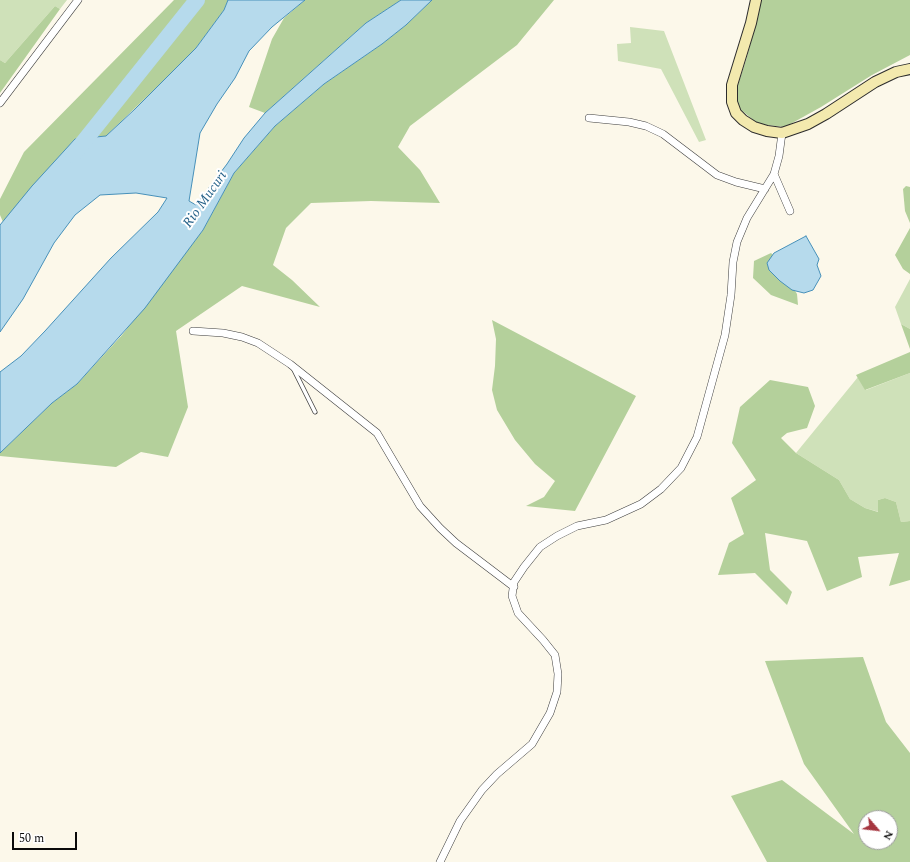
<!DOCTYPE html>
<html>
<head>
<meta charset="utf-8">
<style>
	body { margin:0 }
	#map { position:relative; width:910px; height:862px; overflow:hidden; background:#fcf8ea; font-family:Spectral,serif }
	canvas { display:block }
	.north { position:absolute; left:858px; top:810px; width:40px; height:40px; box-sizing:border-box; background:#fff; border:1px solid #9d9d9d; border-radius:50%; rotate:118deg; font-size:11px; font-weight:700; line-height:16px; text-align:center; color:#0a0a0a }
	.north::after { content:''; display:block; margin:auto; width:14px; height:18px; background:#a63640; clip-path:polygon(50% 0,100% 100%,50% 72%,0 100%) }
	.scale { position:absolute; left:12px; top:832px; width:65px; height:18px; box-sizing:border-box; border:2px solid #0a0a0a; border-top:0; padding-left:5px; font-size:12px; line-height:14px; white-space:nowrap; color:#0a0a0a; -webkit-text-stroke:3px #fff; paint-order:stroke }
</style>
</head>
<body>
<div id="map">
<canvas width="910" height="862"></canvas>
<div class="north">N</div>
<div class="scale">50 m</div>
</div>
<script>
const g = document.querySelector('canvas').getContext('2d');
g.lineJoin = 'round';
function paint(path, color) {
  g.fillStyle = color;
  g.fill(path, 'evenodd');
}
function poly(rows) {
  const path = new Path2D();
  for (const r of rows) {
    path.moveTo(r[0], r[1]);
    for (let i = 2; i < r.length; i += 2) path.lineTo(r[i], r[i + 1]);
  }
  return path;
}
function trace(path, color, width, dash) {
  g.strokeStyle = color;
  g.lineWidth = width;
  g.lineCap = dash ? 'butt' : 'round';
  g.setLineDash(dash || []);
  g.stroke(path);
}
function write(font, color, halo, rows, align = 'center') {
  g.font = font + ' Spectral,serif';
  g.lineWidth = 4;
  g.setLineDash([]);
  g.textBaseline = 'middle';
  g.strokeStyle = halo;
  g.fillStyle = color;
  for (const [text, x, y, turn = 0] of rows) {
    g.save();
    g.translate(x, y);
    g.rotate((+turn || 0) * Math.PI / 180);
    g.textAlign = isNaN(turn) ? turn : align;
    if (halo) g.strokeText(text, 0, 0);
    g.fillText(text, 0, 0);
    g.restore();
  }
}
paint(poly([
	[0,0,67,0,60,9,55,6,5,63,0,60],
	[630,27,664,31,706,140,699,142,661,69,618,61,617,44,631,43],
	[910,279,910,329,901,324,895,307],
	[910,373,910,521,901,522,896,502,885,498,878,500,879,512,865,508,850,499,839,480,796,453,858,377,866,390]
]), '#cfe1b9');
paint(poly([
	[174,0,228,0,224,10,196,48,190,55,106,136,75,139,3,222,0,215,0,199,24,152],
	[305,0,401,0,366,23,265,113,249,107,272,39,284,18],
	[432,0,554,0,517,45,410,126,398,147,420,170,440,203,371,201,311,203,286,228,273,265,292,280,320,307,242,286,176,331,188,407,168,457,141,452,116,467,0,456,0,453,52,403,77,384,122,335,203,230,234,173,275,126,324,84,382,44,406,25],
	[760,0,910,0,910,55,872,75,821,107,785,127,758,124,739,108,736,91,746,60,758,17],
	[55,6,60,9,0,93,0,60,5,63],
	[906,186,910,187,910,223,905,211,903,189],
	[910,228,910,274,903,269,895,255],
	[771,253,788,269,791,284,797,294,798,305,771,295,753,278,754,261],
	[492,320,636,396,575,511,526,506,544,497,555,481,535,464,515,440,497,410,492,390,495,366,496,339],
	[901,324,910,329,910,349],
	[910,352,910,373,865,390,856,375],
	[770,380,808,387,815,406,807,428,787,433,781,438,796,453,839,480,850,499,865,508,878,512,878,500,885,498,896,502,901,522,910,521,910,580,889,586,899,553,858,557,862,577,827,591,807,541,765,533,770,570,792,592,787,605,755,573,718,575,729,543,744,534,731,498,756,480,732,443,740,407],
	[863,657,886,722,910,753,910,862,767,862,731,796,782,780,854,834,804,764,765,661],
	[866,818,890,818,890,842,866,842]
]), '#b4d09b');
const water = poly([
	[228,0,305,0,272,27,249,51,235,78,217,104,200,133,189,201,196,205,227,164,244,138,265,113,366,23,401,0,432,0,406,25,382,44,324,84,275,126,234,173,203,230,145,308,77,384,52,403,0,453,0,372,21,356,45,331,111,258,158,212,167,198,136,193,100,195,75,215,54,243,23,299,0,332,0,225,32,186,75,139,106,136,135,109,196,48,224,10,228,0],
	[806,236,819,259,817,265,821,276,813,290,804,293,792,290,780,281,769,270,767,263,774,253,806,236]
]);
paint(water, '#b6daec');
trace(water, '#4790b9', 1);
trace(poly([
	[73,155,197,0]
]), '#b6daec', 16);
const lane = poly([
	[293,368,315,412]
]);
const street = poly([
	[0,103,78,0],
	[589,118,629,122,646,126,663,134,717,175,736,182,765,189],
	[774,174,790,211],
	[193,331,223,333,242,337,258,343,290,364,377,433,420,506,440,528,456,543,514,587],
	[440,862,460,821,482,790,497,774,532,744,550,713,557,692,558,674,555,655,543,640,518,613,512,596,514,582,524,567,540,547,557,536,577,526,606,520,641,504,661,489,681,468,697,437,725,335,731,295,733,262,737,242,747,218,774,174,779,156,782,133]
]);
const secondary = poly([
	[756,0,751,23,732,85,732,102,736,113,743,120,754,127,767,131,782,133,808,124,826,114,875,82,896,72,910,69]
]);
trace(lane, '#3d3d3d', 5);
trace(street, '#3d3d3d', 8);
trace(secondary, '#2c2c2c', 12);
trace(lane, '#fff', 3.5);
trace(street, '#fff', 7);
trace(secondary, '#f3e9ae', 10);
write('italic 14px', '#266289', '#fff', [
	["Rio Mucuri",206,200,-55]
]);
</script>
</body>
</html>
